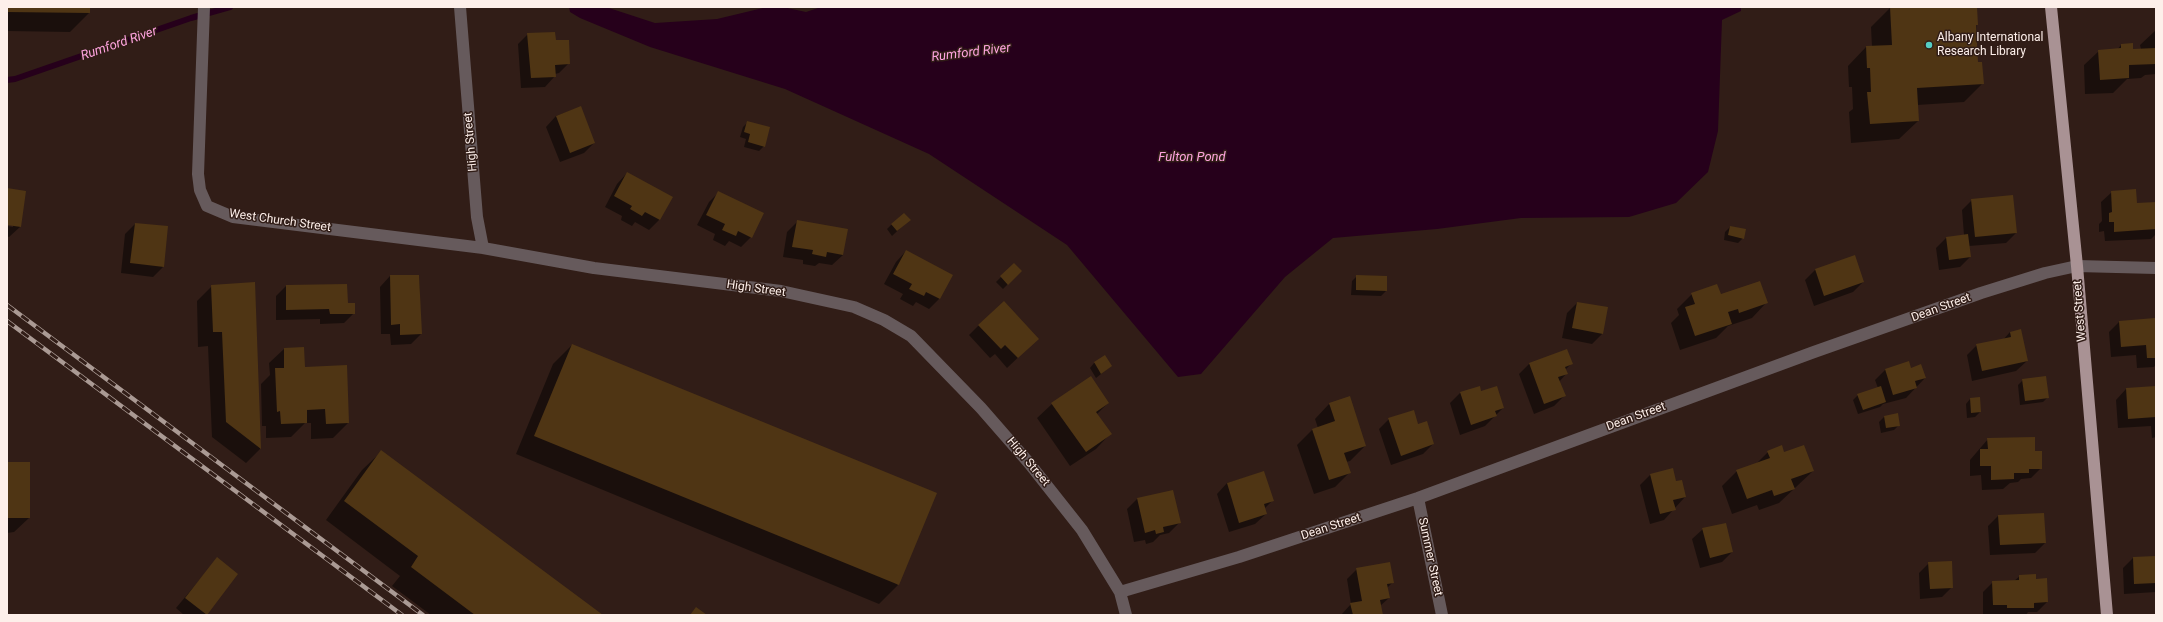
<!DOCTYPE html>
<html>
<head>
<meta charset="utf-8">
<style>
	body { margin:0 }
	#map { position:relative; width:2163px; height:622px; overflow:hidden; background:#311d17; font-family:Roboto,sans-serif }
	canvas { display:block }
	.frame { position:absolute; inset:0; border:8px solid #fdefea; pointer-events:none }
</style>
</head>
<body>
<div id="map">
<canvas width="2163" height="622"></canvas>
<div class="frame"></div>
</div>
<script>
const g = document.querySelector('canvas').getContext('2d');
g.lineJoin = 'round';
function paint(path, color) {
  g.fillStyle = color;
  g.fill(path, 'evenodd');
}
function poly(rows) {
  const path = new Path2D();
  for (const r of rows) {
    path.moveTo(r[0], r[1]);
    for (let i = 2; i < r.length; i += 2) path.lineTo(r[i], r[i + 1]);
  }
  return path;
}
function trace(path, color, width, dash) {
  g.strokeStyle = color;
  g.lineWidth = width;
  g.lineCap = dash ? 'butt' : 'round';
  g.setLineDash(dash || []);
  g.stroke(path);
}
function write(font, color, halo, rows, align = 'center') {
  g.font = font + ' Roboto,sans-serif';
  g.lineWidth = 3;
  g.setLineDash([]);
  g.textBaseline = 'middle';
  g.strokeStyle = halo;
  g.fillStyle = color;
  for (const [text, x, y, turn = 0] of rows) {
    g.save();
    g.translate(x, y);
    g.rotate((+turn || 0) * Math.PI / 180);
    g.textAlign = isNaN(turn) ? turn : align;
    if (halo) g.strokeText(text, 0, 0);
    g.fillText(text, 0, 0);
    g.restore();
  }
}
paint(poly([
	[569,7,606,7,655,23,717,19,767,7,783,7,806,12,821,7,1741,7,1741,11,1722,20,1718,131,1708,172,1676,203,1629,217,1521,218,1437,229,1333,238,1285,277,1201,374,1178,377,1067,245,929,154,785,89,650,47,580,18,570,12]
]), '#26001b');
paint(poly([
	[7,7,89,7,89,13,70,32,7,31],
	[1906,7,1976,7,1977,63,1983,83,1964,102,1917,105,1918,121,1899,139,1851,143,1849,112,1853,109,1852,87,1849,87,1848,66,1866,47,1872,47,1871,27,1890,8],
	[2156,30,2156,74,2145,75,2141,78,2127,79,2113,93,2085,94,2084,65,2099,51,2117,50,2121,45,2132,50,2141,49,2140,45],
	[528,34,555,41,569,63,559,73,555,74,555,76,545,87,521,88,518,44],
	[580,107,594,143,584,153,560,162,546,127,556,116],
	[748,122,764,146,759,151,744,147,746,139,740,137,743,127],
	[627,173,671,197,659,220,649,230,635,222,632,226,621,220,622,216,605,207,617,184],
	[7,189,20,227,9,237,7,236,7,226,13,227,13,225,7,224],
	[719,192,751,237,741,247,729,241,725,246,713,240,715,234,697,225,709,202],
	[2112,192,2136,204,2156,203,2156,234,2151,239,2105,241,2104,231,2099,232,2099,224,2102,221,2101,202],
	[1972,200,2016,233,2006,243,1969,246,1970,257,1960,267,1939,270,1936,248,1946,238,1964,235,1962,210],
	[909,220,892,236,887,229,892,224],
	[797,222,843,255,832,265,819,263,815,266,803,264,803,260,783,257,787,232],
	[135,224,163,267,153,277,121,273,125,234],
	[1730,227,1743,238,1738,243,1724,240,1725,232],
	[906,251,951,275,939,299,929,309,916,302,913,306,900,299,903,294,884,284,896,262],
	[1014,264,1021,271,1003,289,996,282],
	[1815,270,1863,282,1853,292,1814,306,1805,280],
	[390,276,419,276,421,334,411,344,391,345,390,334,381,334,380,287],
	[1357,276,1386,291,1381,296,1351,295,1352,281],
	[254,283,260,449,246,463,212,437,208,346,198,347,197,301,212,286],
	[346,285,347,304,354,313,344,323,320,324,320,319,276,320,276,296,286,286],
	[1692,294,1720,296,1766,303,1752,318,1728,326,1716,338,1680,350,1671,323,1679,315,1677,309],
	[1577,303,1603,333,1592,344,1562,338,1567,313],
	[2119,322,2156,343,2156,364,2154,367,2137,368,2136,355,2111,357,2109,332],
	[979,325,1027,349,1007,368,995,354,990,358,969,335],
	[2010,332,2027,361,2016,371,1972,381,1967,355,1977,345,2003,340],
	[572,345,898,585,879,604,516,454,553,364],
	[284,349,304,368,348,423,333,438,311,439,311,423,305,423,291,437,266,438,266,426,262,426,261,384,270,375,269,363],
	[1566,350,1571,364,1565,370,1566,374,1559,382,1564,396,1554,406,1534,414,1519,374,1529,364],
	[1094,363,1111,366,1096,378,1090,368],
	[1910,369,1925,378,1906,398,1883,404,1880,407,1858,414,1853,400,1858,395,1878,388,1875,380,1885,370],
	[2023,380,2048,397,2043,402,2020,405,2018,385],
	[2156,387,2156,437,2152,438,2151,426,2118,428,2116,400,2126,389],
	[1481,392,1503,408,1485,426,1460,435,1450,403,1460,393],
	[1979,398,1980,412,1975,417,1967,418,1966,404,1970,399],
	[1108,403,1097,414,1110,434,1096,449,1070,466,1037,418,1052,404],
	[1329,404,1365,446,1350,461,1346,462,1350,472,1335,487,1314,494,1297,445,1312,430,1318,428,1315,419],
	[1884,417,1899,425,1894,430,1881,433,1879,422],
	[1389,419,1417,425,1433,444,1423,454,1391,465,1379,429],
	[1988,439,2034,452,2041,468,2031,478,2021,479,2018,482,2010,483,2003,489,1982,490,1981,475,1970,476,1970,460],
	[381,452,601,615,431,615,392,586,400,576,326,520,362,470],
	[1768,452,1784,453,1813,471,1779,503,1759,510,1757,505,1732,514,1722,486,1737,471,1755,465],
	[7,463,29,518,14,532,7,533],
	[1264,472,1273,500,1264,509,1266,514,1255,524,1229,532,1217,494,1227,483],
	[1650,475,1675,482,1685,497,1664,520,1650,524,1640,485],
	[1172,491,1179,523,1169,533,1160,535,1153,542,1146,544,1145,540,1134,542,1127,509,1137,499],
	[1998,516,2045,543,2035,553,1990,555,1988,526],
	[1703,529,1732,552,1722,562,1700,568,1692,539],
	[2156,557,2156,592,2124,594,2123,568,2133,558],
	[217,559,237,574,205,615,184,615,176,608],
	[1929,563,1952,587,1942,597,1920,599,1919,573],
	[1357,569,1393,582,1387,588,1389,598,1380,606,1382,615,1341,615,1351,604,1347,579],
	[2020,576,2035,580,2047,602,2037,612,2028,612,2026,615,1983,615,1983,592,1993,582,2014,581]
]), '#0007');
trace(poly([
	[7,80,15,79,191,18,230,7]
]), '#26001b', 6);
paint(poly([
	[7,7,90,7,90,13,7,12],
	[1890,7,1977,7,1978,25,1976,25,1978,62,1982,62,1984,84,1917,88,1919,121,1870,124,1867,92,1871,92,1870,68,1867,68,1866,46,1892,45],
	[555,32,556,40,569,40,570,64,555,65,556,77,531,78,527,33],
	[2133,43,2133,49,2156,48,2156,64,2129,65,2129,78,2100,80,2098,50,2121,48,2121,44],
	[581,106,595,143,570,153,556,116],
	[747,121,770,127,765,147,748,142,750,134,744,132],
	[627,172,673,197,660,220,645,212,642,216,630,209,632,206,614,196],
	[7,188,26,191,21,227,7,225],
	[2136,189,2137,203,2156,202,2156,229,2114,232,2114,222,2109,222,2109,213,2112,212,2111,191],
	[718,191,764,213,752,238,738,231,736,236,722,230,725,224,706,215],
	[2013,195,2017,233,1975,237,1971,199],
	[904,213,911,220,897,231,891,224],
	[797,220,848,229,843,255,827,252,826,257,812,254,813,250,792,247],
	[135,223,168,226,164,267,130,263],
	[1730,226,1746,229,1744,239,1728,235],
	[1968,234,1971,257,1949,260,1946,237],
	[906,250,953,275,940,299,926,292,924,296,909,289,912,284,893,274],
	[1855,255,1864,282,1824,296,1815,269],
	[1014,263,1022,271,1008,285,1000,276],
	[390,275,419,275,422,334,400,335,400,324,391,325],
	[1356,275,1387,276,1387,291,1356,290],
	[1760,281,1768,303,1739,313,1738,309,1728,312,1732,324,1695,336,1685,307,1695,304,1691,293,1717,284,1721,294],
	[255,282,261,449,226,422,222,332,213,332,211,285],
	[347,284,348,303,355,303,355,314,330,314,329,309,286,310,286,285],
	[1004,301,1039,339,1018,358,1005,345,1001,349,978,325],
	[1577,302,1608,307,1603,334,1572,328],
	[2155,318,2156,358,2147,358,2146,345,2121,347,2119,321],
	[2021,329,2028,361,1982,371,1976,344,2011,337,2010,332],
	[572,344,937,493,899,585,534,436],
	[304,347,305,367,347,365,349,423,326,424,325,409,307,410,307,423,281,424,280,411,277,412,275,368,284,368,284,348],
	[1567,349,1573,364,1565,367,1568,374,1558,377,1566,396,1544,404,1529,363],
	[1105,355,1112,366,1101,374,1094,362],
	[1909,361,1911,368,1921,364,1926,378,1915,381,1917,388,1893,395,1885,369],
	[1091,376,1109,403,1096,412,1112,434,1086,452,1051,403],
	[2046,376,2049,398,2025,401,2022,379],
	[1480,386,1481,391,1497,386,1504,408,1495,411,1497,416,1471,425,1460,392],
	[1881,386,1886,402,1863,410,1857,394],
	[2156,386,2156,417,2128,419,2126,388],
	[1350,396,1366,446,1344,453,1351,473,1329,480,1312,429,1335,421,1329,403],
	[1980,397,1981,412,1971,413,1970,398],
	[1414,410,1418,424,1427,421,1434,444,1401,456,1388,418],
	[1898,413,1900,426,1886,428,1884,416],
	[2035,437,2035,451,2042,451,2042,469,2029,469,2029,473,2014,473,2014,479,1991,480,1991,466,1980,466,1980,449,1988,449,1987,438],
	[1782,445,1784,452,1804,445,1814,471,1791,479,1795,489,1774,496,1772,490,1747,499,1736,470,1770,458,1767,451],
	[381,450,603,615,475,615,411,567,418,556,344,501],
	[7,462,30,462,30,518,7,518],
	[1673,468,1676,481,1682,480,1686,497,1673,500,1676,510,1660,514,1650,474],
	[1264,471,1274,501,1264,504,1267,514,1239,523,1227,483],
	[1173,490,1181,523,1163,527,1164,532,1156,534,1155,530,1145,533,1137,498],
	[2044,513,2046,543,2000,545,1998,515],
	[1726,523,1733,552,1710,558,1702,528],
	[2156,556,2156,583,2134,584,2133,557],
	[217,557,238,574,207,615,185,598],
	[1952,561,1953,588,1930,589,1928,562],
	[1390,562,1394,583,1387,584,1390,598,1380,600,1383,615,1353,615,1350,603,1362,601,1356,568],
	[2036,574,2036,579,2047,578,2048,602,2034,603,2034,608,2007,608,2007,605,1993,605,1992,581,2019,580,2019,575],
	[696,607,707,615,690,615]
]), '#4f3514');
trace(poly([
	[204,7,198,174,200,190,207,206,233,217,483,248],
	[460,7,477,217,483,248,594,268,781,291,854,307,884,320,911,336,981,408,1029,463,1082,530,1120,592,1126,615],
	[1418,498,1442,615],
	[1120,592,1239,557,1418,498,1814,352,1981,293,2045,273,2077,266,2156,268]
]), '#665a5c', 12);
trace(poly([
	[2051,7,2077,266,2107,615]
]), '#a99294', 12);
const rail = poly([
	[7,305,423,615],
	[7,321,402,615]
]);
trace(rail, '#aa9a94', 4.5);
trace(rail, '#311d17', 3, [9]);
for (const [x, y, r, color] of [
	[1929,45,4,"#56cec3"]
]) {
  const dot = new Path2D();
  dot.arc(x, y, r, 0, 2 * Math.PI);
  g.fillStyle = color;
  g.fill(dot);
  trace(dot, '#311d17', 1.5);
}
write('12px', '#fdefea', '#311d17', [
	["Albany International",1937,38],
	["Research Library",1937,52]
], 'left');
write('12px', '#fdefea', '#311d17', [
	["High Street",471,142,-95],
	["West Church Street",280,221,8],
	["High Street",756,289,8],
	["Dean Street",1941,308,-20],
	["West Street",2080,311,-94],
	["Dean Street",1636,417,-20],
	["High Street",1028,462,50],
	["Dean Street",1331,527,-18],
	["Summer Street",1430,557,78]
]);
write('italic 13px', '#ffa4df', '#311d17', [
	["Rumford River",119,44,-19],
	["Rumford River",971,53,-7],
	["Fulton Pond",1192,158]
]);
</script>
</body>
</html>
